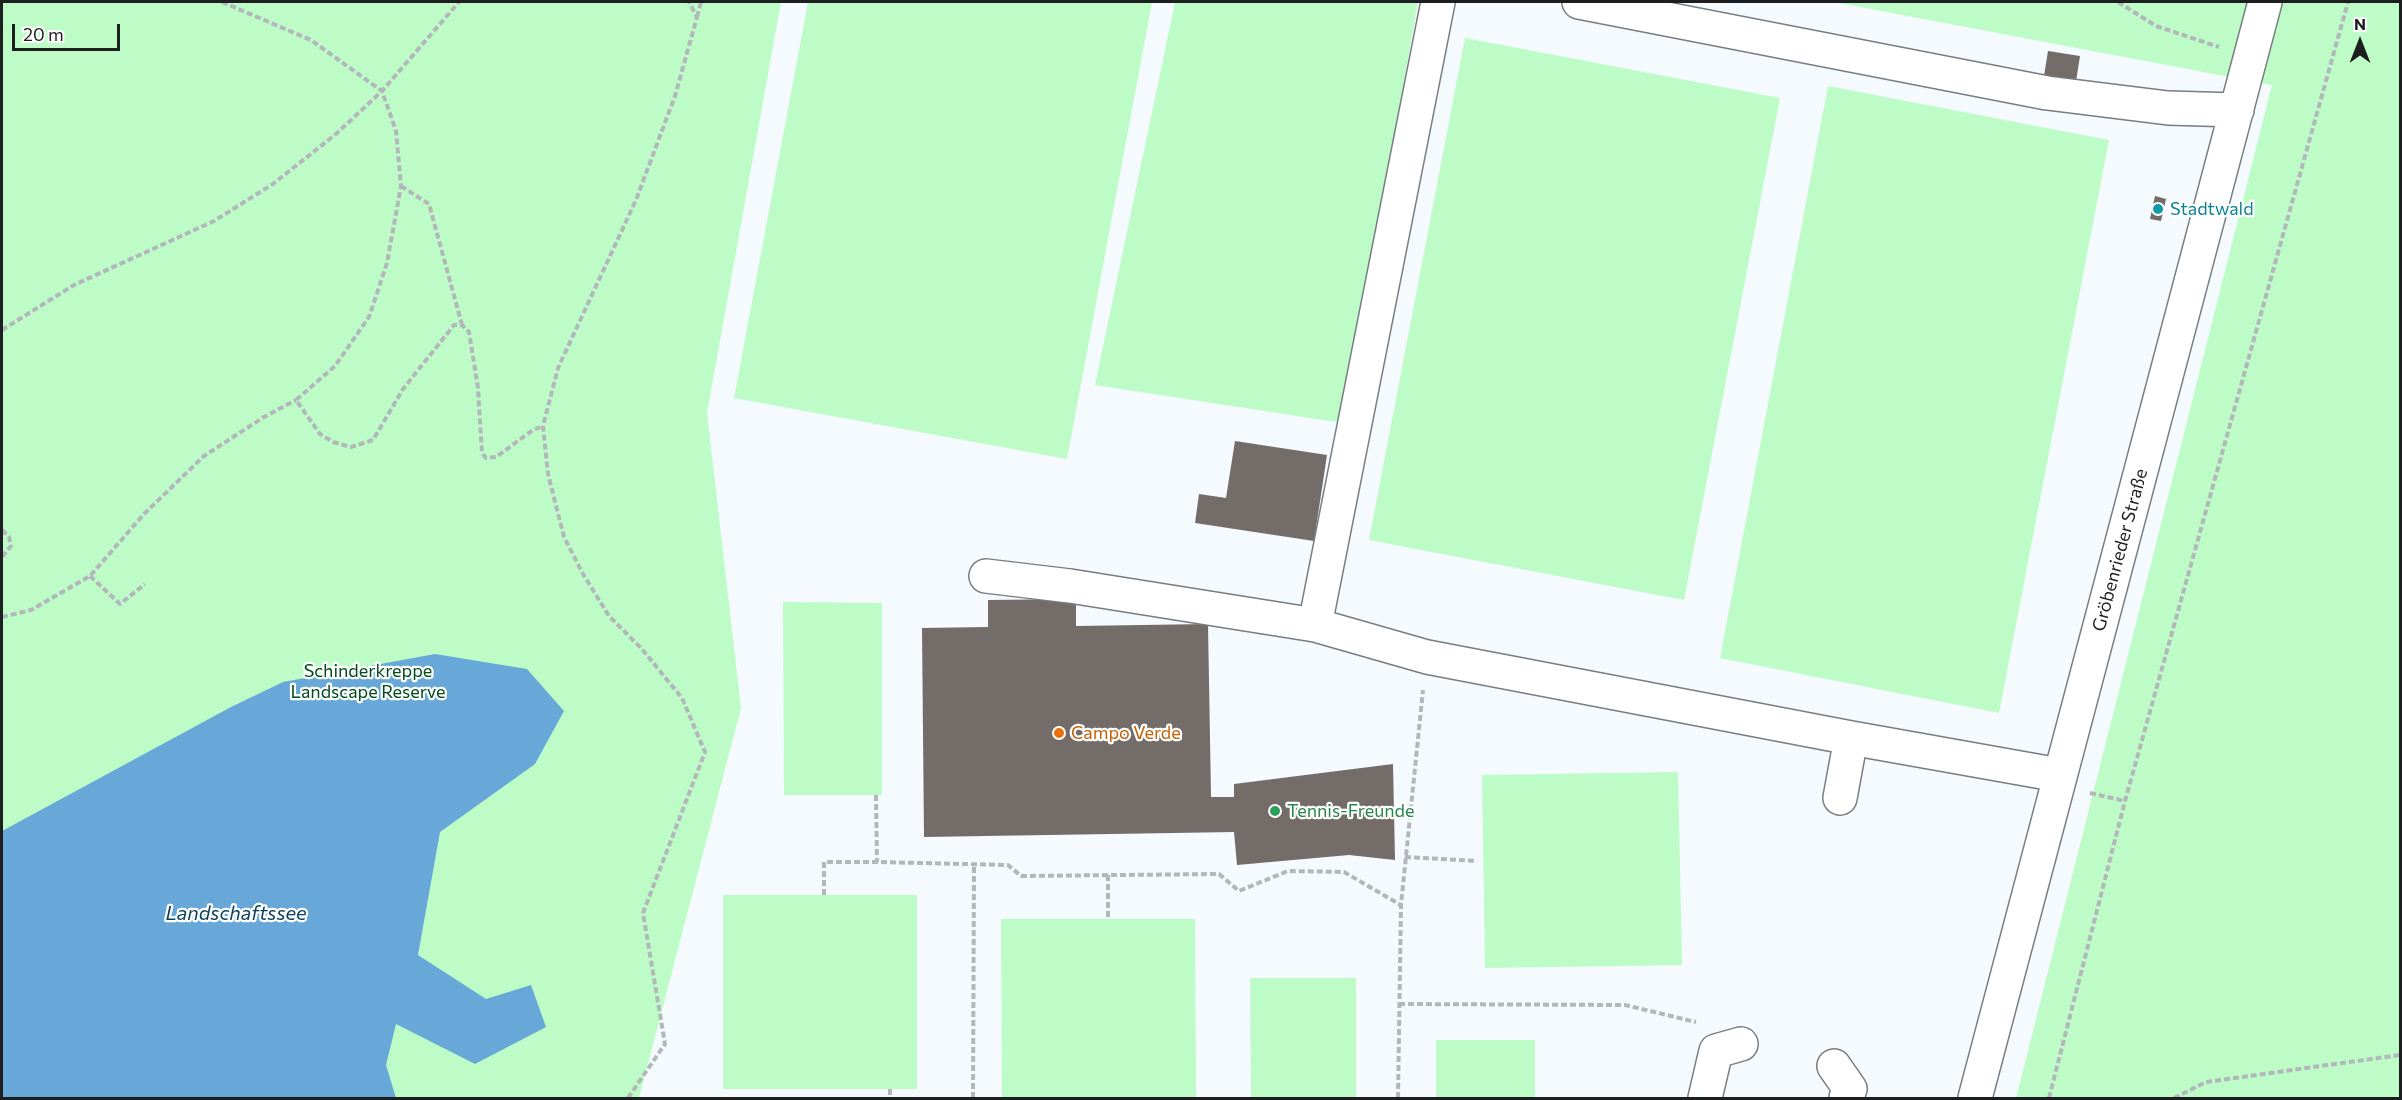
<!DOCTYPE html>
<html>
<head>
<meta charset="utf-8">
<style>
	body { margin:0 }
	#map { position:relative; width:2402px; height:1100px; overflow:hidden; background:#f4fafe; font-family:Commissioner,sans-serif }
	canvas { display:block }
	.frame { position:absolute; inset:0; border:3px solid #1c1e20; pointer-events:none }
	.north { position:absolute; left:2330px; top:12px; width:60px; height:60px; -webkit-text-stroke:4px #fff; paint-order:stroke; rotate:0deg; font-size:16px; font-weight:700; line-height:24px; text-align:center; color:#1c1e20 }
	.north::after { content:''; display:block; margin:auto; width:21px; height:27px; background:#1c1e20; clip-path:polygon(50% 0,100% 100%,50% 72%,0 100%) }
	.scale { position:absolute; left:12px; top:24px; width:108px; height:27px; box-sizing:border-box; border:3px solid #1c1e20; border-top:0; padding-left:8px; font-size:18px; line-height:21px; white-space:nowrap; color:#1c1e20; -webkit-text-stroke:4px #fff; paint-order:stroke }
</style>
</head>
<body>
<div id="map">
<canvas width="2402" height="1100"></canvas>
<div class="frame"></div>
<div class="north">N</div>
<div class="scale">20 m</div>
</div>
<script>
const g = document.querySelector('canvas').getContext('2d');
g.lineJoin = 'round';
function paint(path, color) {
  g.fillStyle = color;
  g.fill(path, 'evenodd');
}
function poly(rows) {
  const path = new Path2D();
  for (const r of rows) {
    path.moveTo(r[0], r[1]);
    for (let i = 2; i < r.length; i += 2) path.lineTo(r[i], r[i + 1]);
  }
  return path;
}
function trace(path, color, width, dash) {
  g.strokeStyle = color;
  g.lineWidth = width;
  g.lineCap = dash ? 'butt' : 'round';
  g.setLineDash(dash || []);
  g.stroke(path);
}
function write(font, color, halo, rows, align = 'center') {
  g.font = font + ' Commissioner,sans-serif';
  g.lineWidth = 4.5;
  g.setLineDash([]);
  g.textBaseline = 'middle';
  g.strokeStyle = halo;
  g.fillStyle = color;
  for (const [text, x, y, turn = 0] of rows) {
    g.save();
    g.translate(x, y);
    g.rotate((+turn || 0) * Math.PI / 180);
    g.textAlign = isNaN(turn) ? turn : align;
    if (halo) g.strokeText(text, 0, 0);
    g.fillText(text, 0, 0);
    g.restore();
  }
}
paint(poly([
	[2,2,781,2,707,413,741,708,639,1098,2,1098],
	[808,2,1152,2,1067,459,734,398],
	[1175,2,1418,2,1343,423,1095,385],
	[1834,2,2400,2,2400,1098,2016,1098,2272,85],
	[1465,38,1780,98,1684,600,1369,540],
	[1828,86,2109,140,1999,713,1720,658],
	[783,602,882,603,882,795,784,795],
	[1678,772,1682,965,1485,968,1482,775],
	[723,895,917,895,917,1089,723,1089],
	[1001,919,1195,919,1196,1098,1002,1098],
	[1250,978,1356,978,1356,1098,1251,1098],
	[1436,1040,1535,1040,1535,1098,1436,1098]
]), '#bdfcc6');
paint(poly([
	[435,654,527,669,564,711,535,764,440,832,418,955,486,999,531,985,546,1027,475,1064,396,1024,386,1065,396,1098,2,1098,2,831,231,707,283,682]
]), '#67a8d9');
paint(poly([
	[2048,51,2080,56,2075,88,2043,82],
	[2155,196,2166,199,2161,221,2150,219],
	[1235,441,1327,455,1314,541,1195,523,1199,494,1226,498],
	[1076,599,1076,626,1208,624,1211,797,1234,797,1234,784,1393,764,1395,860,1349,855,1237,865,1234,832,924,837,922,628,988,627,988,600]
]), '#736c68');
const minor = poly([
	[1579,2,2047,93,2168,108,2237,110],
	[986,576,1070,586,1315,625,1427,657,1851,738,2059,775],
	[1315,625,1438,2],
	[1840,798,1851,738],
	[1834,1066,1850,1089,1846,1098],
	[1705,1098,1716,1051,1741,1044],
	[1975,1098,2265,2]
]);
trace(minor, '#777d82', 36);
trace(poly([
	[2,2,3,2],
	[222,2,311,40,382,91,396,131,401,186,387,263,369,317,335,366,296,400,320,434,333,442,351,447,373,440,403,389,454,325,462,325,469,332,478,388,482,453,486,458,496,457,533,430,543,426],
	[2118,2,2156,26,2219,47],
	[697,17,701,2],
	[401,186,429,204,462,325],
	[2,330,74,285,214,221,273,184,336,134,382,91,459,2],
	[2,530,9,537,11,546,2,557],
	[90,576,120,604,145,584],
	[2,617,31,610,90,576,144,514,204,456,264,417,296,400],
	[2090,793,2125,801],
	[876,795,877,862],
	[1405,857,1477,861],
	[1108,875,1108,919],
	[824,895,824,862,877,862,1008,865,1021,876,1219,874,1239,891,1288,871,1344,872,1401,905],
	[1399,1004,1625,1005,1696,1022],
	[890,1089,890,1098],
	[628,1098,665,1044,643,913,705,752,682,698,641,648,609,616,583,574,564,537,548,474,543,426,558,368,636,200,675,96,697,17,689,2],
	[973,1098,974,864],
	[1398,1098,1401,905,1423,690],
	[2049,1098,2125,801,2348,2],
	[2174,1098,2206,1082,2400,1055]
]), '#b2b7bb', 4, [6, 3]);
trace(minor, '#fff', 33);
for (const [x, y, r, color] of [
	[2158,209,6,"#0f9aa8"],
	[1059,733,6,"#e8710a"],
	[1275,811,6,"#2e9e5b"]
]) {
  const dot = new Path2D();
  dot.arc(x, y, r, 0, 2 * Math.PI);
  g.fillStyle = color;
  g.fill(dot);
  trace(dot, '#fff', 2);
}
write('18px', '#0d838f', '#fff', [
	["Stadtwald",2170,209]
], 'left');
write('18px', '#1c1e20', '#fff', [
	["Gröbenrieder Straße",2120,550,-75]
]);
write('18px', '#004a1b', '#fff', [
	["Schinderkreppe",368,671],
	["Landscape Reserve",368,692]
]);
write('18px', '#c56008', '#fff', [
	["Campo Verde",1071,733]
], 'left');
write('18px', '#27864d', '#fff', [
	["Tennis-Freunde",1287,811]
], 'left');
write('italic 20px', '#0a3f5f', '#fff', [
	["Landschaftssee",236,913]
]);
</script>
</body>
</html>
